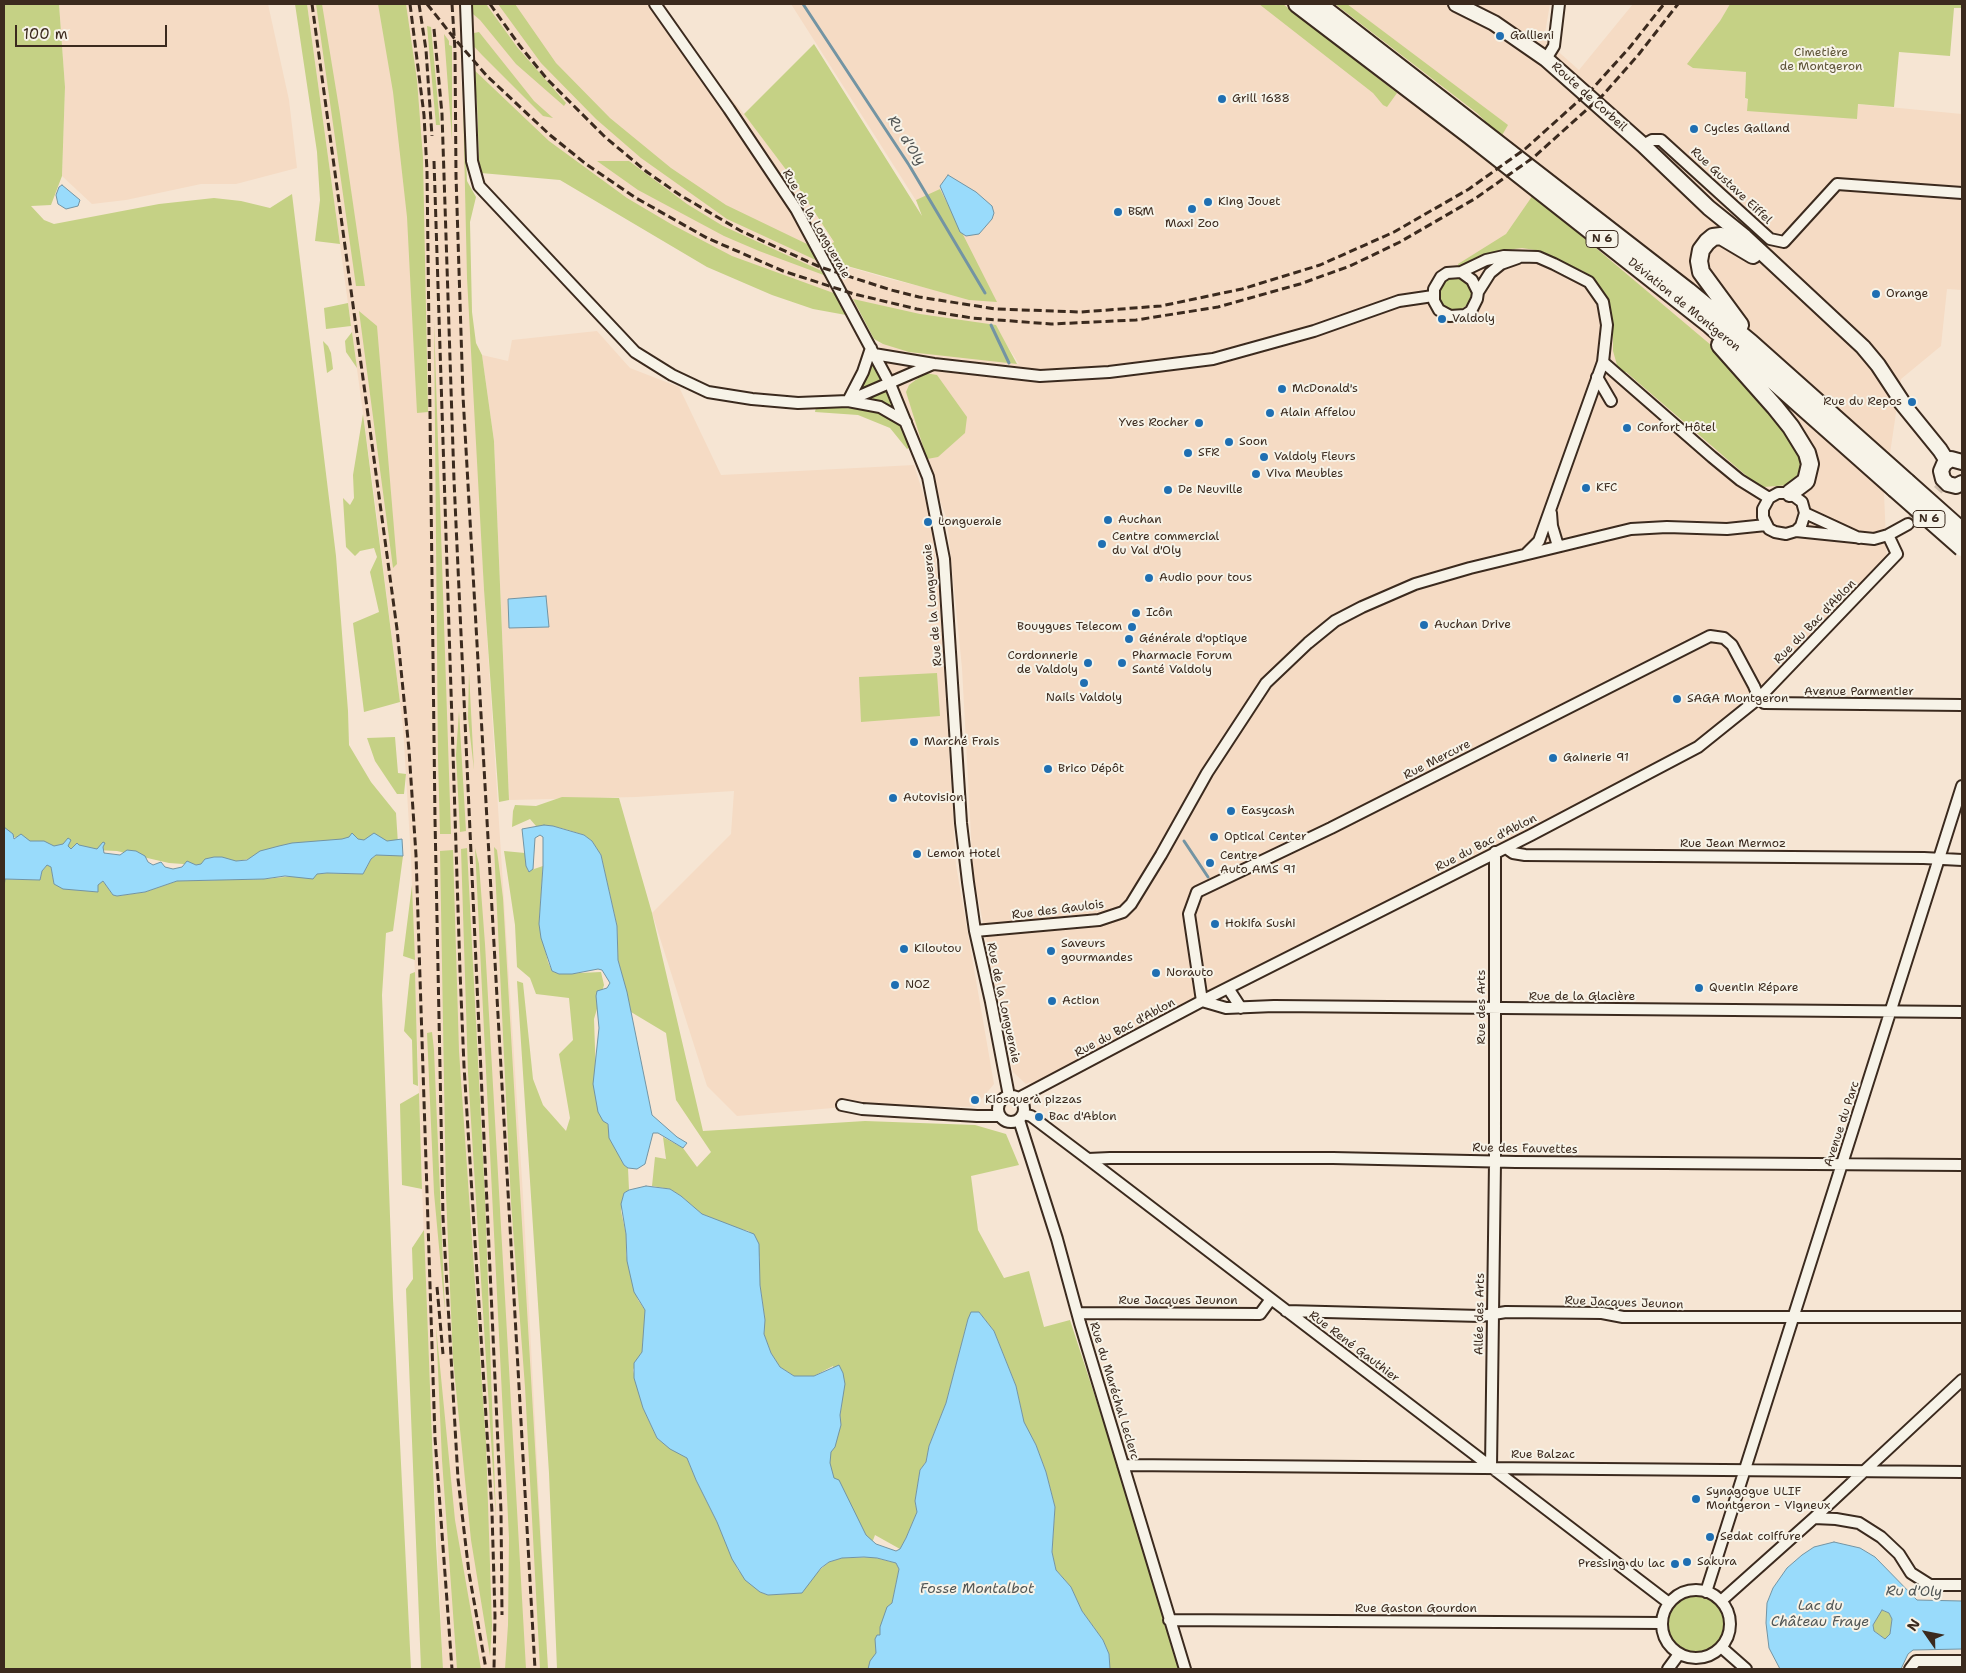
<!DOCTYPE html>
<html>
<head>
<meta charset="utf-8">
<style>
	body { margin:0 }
	#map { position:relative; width:1966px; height:1673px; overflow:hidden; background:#f6e5d3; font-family:"Shantell Sans",sans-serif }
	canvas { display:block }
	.frame { position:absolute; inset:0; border:5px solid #3b2a1e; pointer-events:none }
	.north { position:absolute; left:1901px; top:1608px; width:50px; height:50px; -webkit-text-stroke:4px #f7f3e8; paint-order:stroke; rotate:303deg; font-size:14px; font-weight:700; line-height:20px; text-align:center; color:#3b2a1e }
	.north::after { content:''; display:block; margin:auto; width:18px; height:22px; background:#3b2a1e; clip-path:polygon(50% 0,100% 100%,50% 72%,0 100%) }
	.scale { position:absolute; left:15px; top:25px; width:152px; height:22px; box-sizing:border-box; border:2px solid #3b2a1e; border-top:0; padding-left:6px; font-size:15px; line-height:18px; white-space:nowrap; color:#3b2a1e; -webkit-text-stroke:4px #f7f3e8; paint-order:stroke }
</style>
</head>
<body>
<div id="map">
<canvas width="1966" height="1673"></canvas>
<div class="frame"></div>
<div class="north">N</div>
<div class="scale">100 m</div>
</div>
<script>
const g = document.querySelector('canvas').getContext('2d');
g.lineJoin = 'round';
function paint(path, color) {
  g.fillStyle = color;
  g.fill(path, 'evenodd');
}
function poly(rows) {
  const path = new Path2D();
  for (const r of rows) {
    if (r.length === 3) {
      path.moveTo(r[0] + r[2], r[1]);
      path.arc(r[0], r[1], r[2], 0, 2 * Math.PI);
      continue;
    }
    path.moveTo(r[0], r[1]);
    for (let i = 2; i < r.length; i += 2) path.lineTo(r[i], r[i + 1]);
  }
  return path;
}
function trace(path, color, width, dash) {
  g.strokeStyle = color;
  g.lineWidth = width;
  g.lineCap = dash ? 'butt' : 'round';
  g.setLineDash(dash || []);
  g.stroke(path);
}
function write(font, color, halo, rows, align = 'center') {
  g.font = font + ' "Shantell Sans",sans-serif';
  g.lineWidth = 4;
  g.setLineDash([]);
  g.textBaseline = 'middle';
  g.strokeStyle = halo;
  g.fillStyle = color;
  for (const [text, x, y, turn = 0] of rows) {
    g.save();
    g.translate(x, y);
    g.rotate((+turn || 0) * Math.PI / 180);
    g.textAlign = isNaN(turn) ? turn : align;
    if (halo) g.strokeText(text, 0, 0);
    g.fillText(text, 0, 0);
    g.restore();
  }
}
paint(poly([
	[59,4,268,4,289,100,297,168,236,184,201,184,126,200,92,204,62,176,65,87],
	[307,4,653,4,744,114,793,179,834,243,815,257,886,278,956,295,978,298,791,4,1550,4,1544,39,1579,70,1633,4,1730,4,1693,68,1746,72,1745,99,1857,119,1857,104,1962,114,1962,290,1947,289,1941,346,1901,379,1884,494,1887,562,1796,659,1699,745,1033,1092,1030,1082,1026,1084,1013,1072,973,873,962,668,947,519,879,343,1019,364,1003,339,972,336,872,314,761,279,683,248,513,126,461,71,484,590,523,1195,548,1669,443,1669,426,1302,411,858,403,727,373,486],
	[597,331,630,368,679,387,721,475,914,465,930,515,940,602,956,865,994,1084,975,1107,869,1105,737,1116,707,1086,652,913,731,834,734,791,636,797,509,800,494,441,482,355,508,361,512,340]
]), '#f5dbc4');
paint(poly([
	[4,4,59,4,65,87,62,176,51,205,31,206,44,220,54,224,159,204,214,198,241,201,270,208,292,194,336,556,348,711,349,745,371,782,396,813,398,844,259,857,211,866,169,863,117,851,51,848,4,834],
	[295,4,307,4,340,244,315,241,320,200,317,152],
	[316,4,322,4,340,114,365,286,356,286],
	[378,4,406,4,417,80,423,158,428,412,417,413,407,217,393,92],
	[472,4,486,4,517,47,566,103,564,106,516,64,480,20,473,14],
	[498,4,515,4,556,63,610,118,671,168,726,205,809,245,820,262,727,219,641,158,596,119,541,63],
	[1259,4,1283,4,1397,93,1387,107,1383,105,1373,93],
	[1335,4,1347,4,1508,125,1501,137,1477,113],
	[1730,4,1962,4,1962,8,1954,8,1950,56,1899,52,1894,107,1858,104,1857,119,1747,111,1748,99,1745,98,1746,72,1693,68,1687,64,1720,21],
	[427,26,431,27,440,125,436,125],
	[479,32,534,101,553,118,543,116,482,55,469,41,474,33],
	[444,34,449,41,449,45,452,46,452,140],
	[814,44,922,216,916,200,940,189,997,302,969,300,833,262,826,248,834,242,793,179,744,114],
	[462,56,467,181,476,197,470,222,472,312,476,343,482,355,494,441,509,800,499,802,484,590,467,278],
	[471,67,549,141,627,198,671,224,732,256,839,295,846,315,813,309,772,295,707,267,560,180,481,173,479,159,477,102],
	[597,161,629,161,687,204,723,226,824,272,829,277,759,251,724,236,638,190],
	[1533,195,1718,351,1793,438,1803,464,1801,476,1789,485,1764,487,1756,484,1626,372,1624,373,1621,370,1617,365,1613,351,1613,325,1608,301,1600,286,1583,271,1535,250,1522,248,1498,251,1458,266,1458,264,1506,234],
	[1455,294,16],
	[853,299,920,314,996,325,1017,364,909,352,883,344,874,339],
	[348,303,351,326,326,329,324,308],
	[359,311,377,326,397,564,393,568],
	[434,321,451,834,440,834,438,759],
	[352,332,357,368,346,352,345,341],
	[323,341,328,346,331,353,333,369,327,373],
	[871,360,881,382,860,390,858,387],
	[925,373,937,375,967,417,965,433,938,457,927,459,906,392,909,385],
	[886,389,895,410,864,399],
	[816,407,869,409,882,414,896,421,907,435,912,446,907,449,890,428,858,415,815,412],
	[363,414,400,702,364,712,353,623,379,612,370,572,377,557,374,548,360,551,355,556,346,547,343,498,350,505,354,498,353,475],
	[469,672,474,770,468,718],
	[937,673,940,716,861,722,859,677],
	[459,711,466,831,460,832,456,755],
	[395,737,398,773,406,774,404,794,397,794,375,761,367,738],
	[562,797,619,798,652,913,703,1131,865,1121,975,1125,1006,1134,1019,1165,971,1176,978,1230,1004,1278,1029,1271,1044,1327,1070,1320,1184,1669,1110,1669,1109,1654,1103,1640,1082,1611,1071,1587,1056,1570,1052,1552,1055,1507,1046,1472,1036,1445,1024,1423,1016,1386,994,1331,979,1312,968,1319,946,1403,929,1446,926,1462,920,1470,915,1501,917,1512,906,1538,900,1549,875,1535,872,1543,855,1520,828,1470,829,1452,841,1425,840,1415,842,1403,833,1366,814,1376,794,1376,780,1367,771,1353,764,1334,765,1320,760,1285,760,1258,749,1231,736,1228,702,1214,681,1196,670,1189,652,1186,655,1157,666,1159,663,1137,683,1148,697,1167,711,1152,676,1100,666,1033,631,1012,618,960,617,926,601,855,592,841,584,835,568,830,553,826,536,826,530,819,512,827,513,811,515,805,536,806],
	[494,847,497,850,503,898,548,1669,540,1669,525,1387,511,1202],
	[467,848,485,1197,496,1519,468,1073,461,849],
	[475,848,479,864,485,944,526,1669,505,1669,508,1625,509,1538],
	[453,850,459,1051,486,1443,492,1626,490,1656,471,1540,453,1359,446,1194,440,851],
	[504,851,525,853,528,871,543,866,539,924,548,962,552,971,559,974,601,972,604,985,594,1019,596,1078,612,1142,624,1165,628,1168,629,1190,624,1193,621,1211,626,1234,626,1254,638,1300,645,1310,645,1316,642,1352,633,1370,643,1408,657,1438,687,1458,696,1480,717,1522,738,1570,760,1592,768,1595,793,1593,829,1562,842,1558,872,1557,896,1563,899,1569,892,1603,872,1669,557,1669,549,1473,517,981,523,983,533,1079,543,1105,566,1131,570,1118,559,1054,573,1040,569,998,536,994,530,978,517,967,515,925],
	[382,854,403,856,393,931,386,933,382,995,393,1299,411,1669,4,1669,5,879,40,880,42,871,47,865,51,866,54,884,98,892,98,885,99,882,103,881,113,895,117,896,145,892,177,881,264,879,327,873,363,874,371,859,376,855],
	[412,885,415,960,403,956],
	[415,972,418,1086,413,1084,412,1040,404,1031,410,974],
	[432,1032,434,1050,445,1312,434,1193,427,1033],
	[419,1093,422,1189,402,1185,400,1104],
	[424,1230,436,1544,443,1669,421,1669,406,1289,413,1279,412,1248],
	[436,1326,455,1520,481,1669,457,1669,442,1460],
	[1696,1625,29],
	[1881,1610,1889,1613,1892,1618,1890,1635,1885,1639,1874,1631,1873,1625]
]), '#c5d185');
const water = poly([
	[948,175,976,192,992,206,994,213,992,219,979,234,966,236,960,232,940,186,948,175],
	[62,185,80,200,78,206,66,209,58,204,56,195,59,187,62,185],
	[546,596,549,627,509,628,508,599,546,596],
	[544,825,553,826,584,835,592,841,601,855,617,926,618,960,627,992,652,1115,677,1137,687,1143,683,1148,658,1133,653,1133,645,1164,637,1169,628,1168,624,1165,609,1138,608,1124,603,1121,598,1112,593,1084,599,1028,596,996,597,991,607,988,610,983,602,970,598,969,572,974,559,974,552,971,541,938,539,924,543,866,543,837,540,835,535,838,533,869,529,872,526,866,522,829,544,825],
	[4,827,13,834,14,839,21,834,30,841,44,841,54,846,63,844,68,838,71,840,68,846,71,849,77,843,79,845,97,849,103,842,105,843,103,847,104,853,120,855,127,850,136,851,145,856,148,862,153,865,161,862,165,867,173,869,182,867,187,861,196,865,201,864,205,859,214,857,222,857,236,861,247,860,260,851,279,846,292,843,342,839,349,837,352,833,358,839,364,840,374,833,387,841,402,839,403,856,376,855,371,859,363,874,327,873,317,874,313,879,285,876,264,879,177,881,145,892,117,896,113,895,103,881,98,885,98,892,63,889,54,884,51,867,47,865,42,871,40,880,5,879,4,887,4,827],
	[646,1186,670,1189,681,1196,702,1214,754,1234,759,1244,760,1285,765,1320,764,1334,771,1353,780,1367,794,1376,814,1376,839,1365,843,1373,845,1384,840,1415,841,1425,835,1447,831,1452,830,1463,834,1478,839,1480,866,1535,876,1544,896,1551,900,1549,906,1538,917,1512,915,1501,920,1470,926,1462,929,1446,946,1403,968,1319,971,1312,979,1312,994,1331,1016,1386,1024,1422,1036,1445,1046,1472,1055,1507,1052,1552,1056,1570,1071,1587,1082,1611,1103,1640,1109,1654,1110,1669,868,1669,870,1661,876,1653,875,1639,877,1635,880,1635,880,1627,887,1607,892,1603,899,1569,896,1563,877,1558,864,1557,842,1558,829,1562,821,1568,802,1593,768,1595,760,1592,745,1580,732,1559,717,1522,696,1480,687,1458,670,1449,657,1438,643,1408,634,1378,634,1363,642,1352,645,1310,634,1292,627,1261,626,1234,621,1204,624,1193,629,1190,646,1186],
	[1834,1542,1860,1548,1875,1557,1917,1600,1962,1601,1962,1649,1913,1650,1908,1654,1901,1669,1780,1669,1769,1648,1766,1623,1767,1603,1773,1588,1787,1568,1802,1555,1814,1547,1834,1542],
	[1882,1610,1889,1613,1892,1619,1890,1634,1885,1639,1874,1631,1873,1625,1882,1610]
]);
paint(water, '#99dbfb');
trace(water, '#7394a3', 1);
trace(poly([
	[803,4,909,165,985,293],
	[991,325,1009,363],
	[1184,841,1208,877]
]), '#7394a3', 3);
trace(poly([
	[1908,524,1945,482]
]), '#d1c0af', 10, [10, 5]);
const minor = poly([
	[466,4,472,161,479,186,635,352,672,375,708,392,752,399,798,403,848,401,880,407,906,422],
	[655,4,729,109,796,209,890,384,928,477,944,559,961,823,968,882,975,931,991,1002,1009,1096],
	[1546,59,1554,46,1559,4],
	[1643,145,1652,140,1661,140,1770,239,1784,242,1837,184,1962,193],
	[1461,272,1472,280,1478,292,1477,299,1471,311,1465,315,1450,316,1439,310,1434,301,1434,289,1441,277,1447,273,1461,272,1486,260,1504,256,1538,257,1554,264,1589,282,1603,302,1607,325,1603,362,1539,541,1527,553],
	[1478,292,1490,273,1501,264,1518,258],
	[874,354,934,364,1040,376,1109,372,1213,359,1314,331,1399,301,1433,296],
	[1603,362,1712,457,1740,480,1769,498],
	[1597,377,1611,401],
	[848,401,933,364],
	[848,401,863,372,871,348],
	[1551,513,1552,526,1558,546],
	[1805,513,1801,526,1796,531,1786,534,1775,532,1769,529,1763,517,1763,509,1769,498,1778,493,1790,493,1802,502,1805,513,1859,538],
	[1796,531,1874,539,1888,535,1908,524],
	[1962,705,1764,703,1759,698,1754,686,1732,645,1724,638,1710,636,1331,828,1197,892,1189,914,1202,1001,1226,1008,1274,1006,1962,1012],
	[1506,848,1513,853,1525,855,1924,858,1962,860],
	[975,931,1099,920,1123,912,1131,904,1161,855,1207,773,1266,683,1308,643,1335,621,1362,607,1415,584,1470,568,1631,529,1667,527,1727,529,1766,525],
	[1228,988,1241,1008],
	[1011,1109,13],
	[1019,1098,1202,1001,1531,835,1698,747,1759,698,1897,554,1888,535],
	[842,1105,862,1109,977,1116,999,1116],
	[1023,1114,1031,1116,1088,1159,1669,1603],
	[1019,1120,1057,1239,1080,1323,1185,1669],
	[1088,1159,1110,1158,1333,1158,1516,1162,1962,1165],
	[1286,1311,1481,1316,1506,1312,1602,1313,1623,1317,1962,1317],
	[1078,1313,1260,1314,1271,1299],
	[1123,1465,1962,1472],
	[1491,1467,1495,1162,1495,852],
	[1814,1518,1836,1519,1859,1523,1881,1537,1899,1554,1911,1573,1930,1585,1962,1585],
	[1696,1624,34],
	[1706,1592,1962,786],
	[1721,1601,1814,1518,1962,1380],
	[1169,1620,1662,1623],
	[1721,1647,1746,1669],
	[1668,1669,1679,1654],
	[1910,1669,1916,1661,1962,1661]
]);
const secondary = poly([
	[1456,4,1494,23,1546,59,1643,145,1709,208,1745,237,1863,347,1878,365,1907,409],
	[1901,402,1940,450,1947,461],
	[1962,462,1951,459,1944,464,1941,471,1943,479,1948,484,1956,486,1962,483]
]);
const primary = poly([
	[1297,4,1469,135,1710,325,1895,489],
	[1318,4,1688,291,1751,343,1907,482],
	[1740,325,1701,272,1699,261,1701,250,1707,242,1713,237,1721,236,1753,255],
	[1720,345,1775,407,1791,427,1807,453,1810,464,1806,481,1790,493]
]);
trace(minor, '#3b2a1e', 14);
trace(secondary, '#3b2a1e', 18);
trace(primary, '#3b2a1e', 20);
trace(minor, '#f7f3e8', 10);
trace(secondary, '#f7f3e8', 14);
trace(primary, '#f7f3e8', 16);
trace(poly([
	[312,4,374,459,397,629,409,750,416,855,435,1438,452,1669],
	[410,4,424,115,427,171,435,819,443,1217,458,1479,469,1573,486,1669],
	[419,4,426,50,432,136],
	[427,4,454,38,487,76,550,135,586,164,636,198,707,238,783,271,854,294,917,309,972,318,1051,324,1136,320,1218,307,1300,284,1350,266,1400,242,1476,198,1534,157,1602,96,1639,54,1678,4],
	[452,4,455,50,456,176,463,396,535,1669],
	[490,4,520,46,547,79,605,137,647,172,680,195,741,231,820,267,891,290,919,297,996,309,1081,312,1161,306,1242,289,1320,265,1394,232,1469,189,1525,149,1593,88,1630,47,1664,4],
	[434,29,442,114,454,480,501,1511,502,1615],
	[434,161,460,971,464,1066,492,1512,495,1616,494,1669],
	[437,1287,443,1354]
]), '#3b2a1e', 3, [8, 4]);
const primaryBridge = poly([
	[1907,482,1962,531],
	[1895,489,1962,548]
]);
trace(primaryBridge, '#3b2a1e', 20, []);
trace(primaryBridge, '#f7f3e8', 16);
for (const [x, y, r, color] of [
	[1500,36,5,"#1f6fb2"],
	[1222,99,5,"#1f6fb2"],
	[1694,129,5,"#1f6fb2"],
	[1208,202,5,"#1f6fb2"],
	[1192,209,5,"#1f6fb2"],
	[1118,212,5,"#1f6fb2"],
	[1876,294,5,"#1f6fb2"],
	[1442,319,5,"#1f6fb2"],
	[1282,389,5,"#1f6fb2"],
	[1912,402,5,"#1f6fb2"],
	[1270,413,5,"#1f6fb2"],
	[1199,423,5,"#1f6fb2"],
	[1627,428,5,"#1f6fb2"],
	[1229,442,5,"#1f6fb2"],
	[1188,453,5,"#1f6fb2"],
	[1264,457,5,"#1f6fb2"],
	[1256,474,5,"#1f6fb2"],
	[1586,488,5,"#1f6fb2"],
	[1168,490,5,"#1f6fb2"],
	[1108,520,5,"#1f6fb2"],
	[928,522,5,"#1f6fb2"],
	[1102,544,5,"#1f6fb2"],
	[1149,578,5,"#1f6fb2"],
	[1136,613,5,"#1f6fb2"],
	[1424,625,5,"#1f6fb2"],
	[1132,627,5,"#1f6fb2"],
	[1129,639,5,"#1f6fb2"],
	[1088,663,5,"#1f6fb2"],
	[1122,663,5,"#1f6fb2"],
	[1084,683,5,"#1f6fb2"],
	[1677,699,5,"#1f6fb2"],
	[914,742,5,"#1f6fb2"],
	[1553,758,5,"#1f6fb2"],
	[1048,769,5,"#1f6fb2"],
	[893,798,5,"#1f6fb2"],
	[1231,811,5,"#1f6fb2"],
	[1214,837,5,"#1f6fb2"],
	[917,854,5,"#1f6fb2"],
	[1210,863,5,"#1f6fb2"],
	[1215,924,5,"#1f6fb2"],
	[904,949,5,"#1f6fb2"],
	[1051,951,5,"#1f6fb2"],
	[1156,973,5,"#1f6fb2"],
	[895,985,5,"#1f6fb2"],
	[1699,988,5,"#1f6fb2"],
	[1052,1001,5,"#1f6fb2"],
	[975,1100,5,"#1f6fb2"],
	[1039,1117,5,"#1f6fb2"],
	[1696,1499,5,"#1f6fb2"],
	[1710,1537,5,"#1f6fb2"],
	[1687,1562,5,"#1f6fb2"],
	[1675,1564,5,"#1f6fb2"]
]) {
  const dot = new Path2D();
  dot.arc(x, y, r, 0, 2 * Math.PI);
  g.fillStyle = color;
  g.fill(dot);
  trace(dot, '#f7f3e8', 2);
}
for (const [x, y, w] of [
	[1602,239,32],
	[1929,519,32]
]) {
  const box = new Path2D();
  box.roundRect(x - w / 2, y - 8.5, w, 17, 4);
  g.fillStyle = '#f7f3e8';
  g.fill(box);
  trace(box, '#3b2a1e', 1);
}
write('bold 11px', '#3b2a1e', null, [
	["N 6",1602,239],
	["N 6",1929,519]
]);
write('12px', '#3b2a1e', '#f7f3e8', [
	["Gallieni",1510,36],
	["Grill 1688",1232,99],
	["Cycles Galland",1704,129],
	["King Jouet",1218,202],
	["B&M",1128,212],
	["Maxi Zoo",1192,224,"center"],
	["Orange",1886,294],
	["Valdoly",1452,319],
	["McDonald's",1292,389],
	["Rue du Repos",1902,402,"right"],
	["Alain Affelou",1280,413],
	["Yves Rocher",1189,423,"right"],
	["Confort Hôtel",1637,428],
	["Soon",1239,442],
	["SFR",1198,453],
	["Valdoly Fleurs",1274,457],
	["Viva Meubles",1266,474],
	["KFC",1596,488],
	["De Neuville",1178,490],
	["Auchan",1118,520],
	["Longueraie",938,522],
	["Centre commercial",1112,537],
	["du Val d'Oly",1112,551],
	["Audio pour tous",1159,578],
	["Icôn",1146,613],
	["Auchan Drive",1434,625],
	["Bouygues Telecom",1122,627,"right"],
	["Générale d'optique",1139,639],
	["Cordonnerie",1078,656,"right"],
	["de Valdoly",1078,670,"right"],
	["Pharmacie Forum",1132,656],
	["Santé Valdoly",1132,670],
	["Nails Valdoly",1084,698,"center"],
	["SAGA Montgeron",1687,699],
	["Marché Frais",924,742],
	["Gainerie 91",1563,758],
	["Brico Dépôt",1058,769],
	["Autovision",903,798],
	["Easycash",1241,811],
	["Optical Center",1224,837],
	["Lemon Hotel",927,854],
	["Centre",1220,856],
	["Auto AMS 91",1220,870],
	["Hokifa Sushi",1225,924],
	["Saveurs",1061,944],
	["gourmandes",1061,958],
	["Kiloutou",914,949],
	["Norauto",1166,973],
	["NOZ",905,985],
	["Quentin Répare",1709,988],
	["Action",1062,1001],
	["Kiosque à pizzas",985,1100],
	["Bac d'Ablon",1049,1117],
	["Synagogue ULIF",1706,1492],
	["Montgeron - Vigneux",1706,1506],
	["Sedat coiffure",1720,1537],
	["Sakura",1697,1562],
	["Pressing du lac",1665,1564,"right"]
], 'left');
write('12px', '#5e5438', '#f7f3e8', [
	["Cimetière",1821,53],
	["de Montgeron",1821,67]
]);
write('12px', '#3b2a1e', '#f7f3e8', [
	["Route de Corbeil",1589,97,42],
	["Rue Gustave Eiffel",1731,186,43],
	["Rue de la Longueraie",816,224,60],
	["Déviation de Montgeron",1684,305,39],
	["Rue de la Longueraie",933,605,-95],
	["Rue du Bac d'Ablon",1815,622,-46],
	["Avenue Parmentier",1859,692],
	["Rue Mercure",1437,760,-27],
	["Rue du Bac d'Ablon",1486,843,-27],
	["Rue Jean Mermoz",1733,844],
	["Rue des Gaulois",1058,910,-7],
	["Rue de la Glacière",1582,997],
	["Rue de la Longueraie",1003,1003,78],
	["Rue des Arts",1482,1007,-90],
	["Rue du Bac d'Ablon",1125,1028,-28],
	["Avenue du Parc",1842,1124,-72],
	["Rue des Fauvettes",1525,1149,1],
	["Rue Jacques Jeunon",1178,1301],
	["Rue Jacques Jeunon",1624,1303,2],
	["Allée des Arts",1480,1314,-89],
	["Rue René Gauthier",1354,1347,37],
	["Rue du Maréchal Leclerc",1114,1391,73],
	["Rue Balzac",1543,1455],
	["Rue Gaston Gourdon",1416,1609]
]);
write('italic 14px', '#525655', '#f7f3e8', [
	["Ru d'Oly",906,141,57],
	["Fosse Montalbot",977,1589],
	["Ru d'Oly",1914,1592,1],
	["Lac du",1820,1606],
	["Château Fraye",1820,1622]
]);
</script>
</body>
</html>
